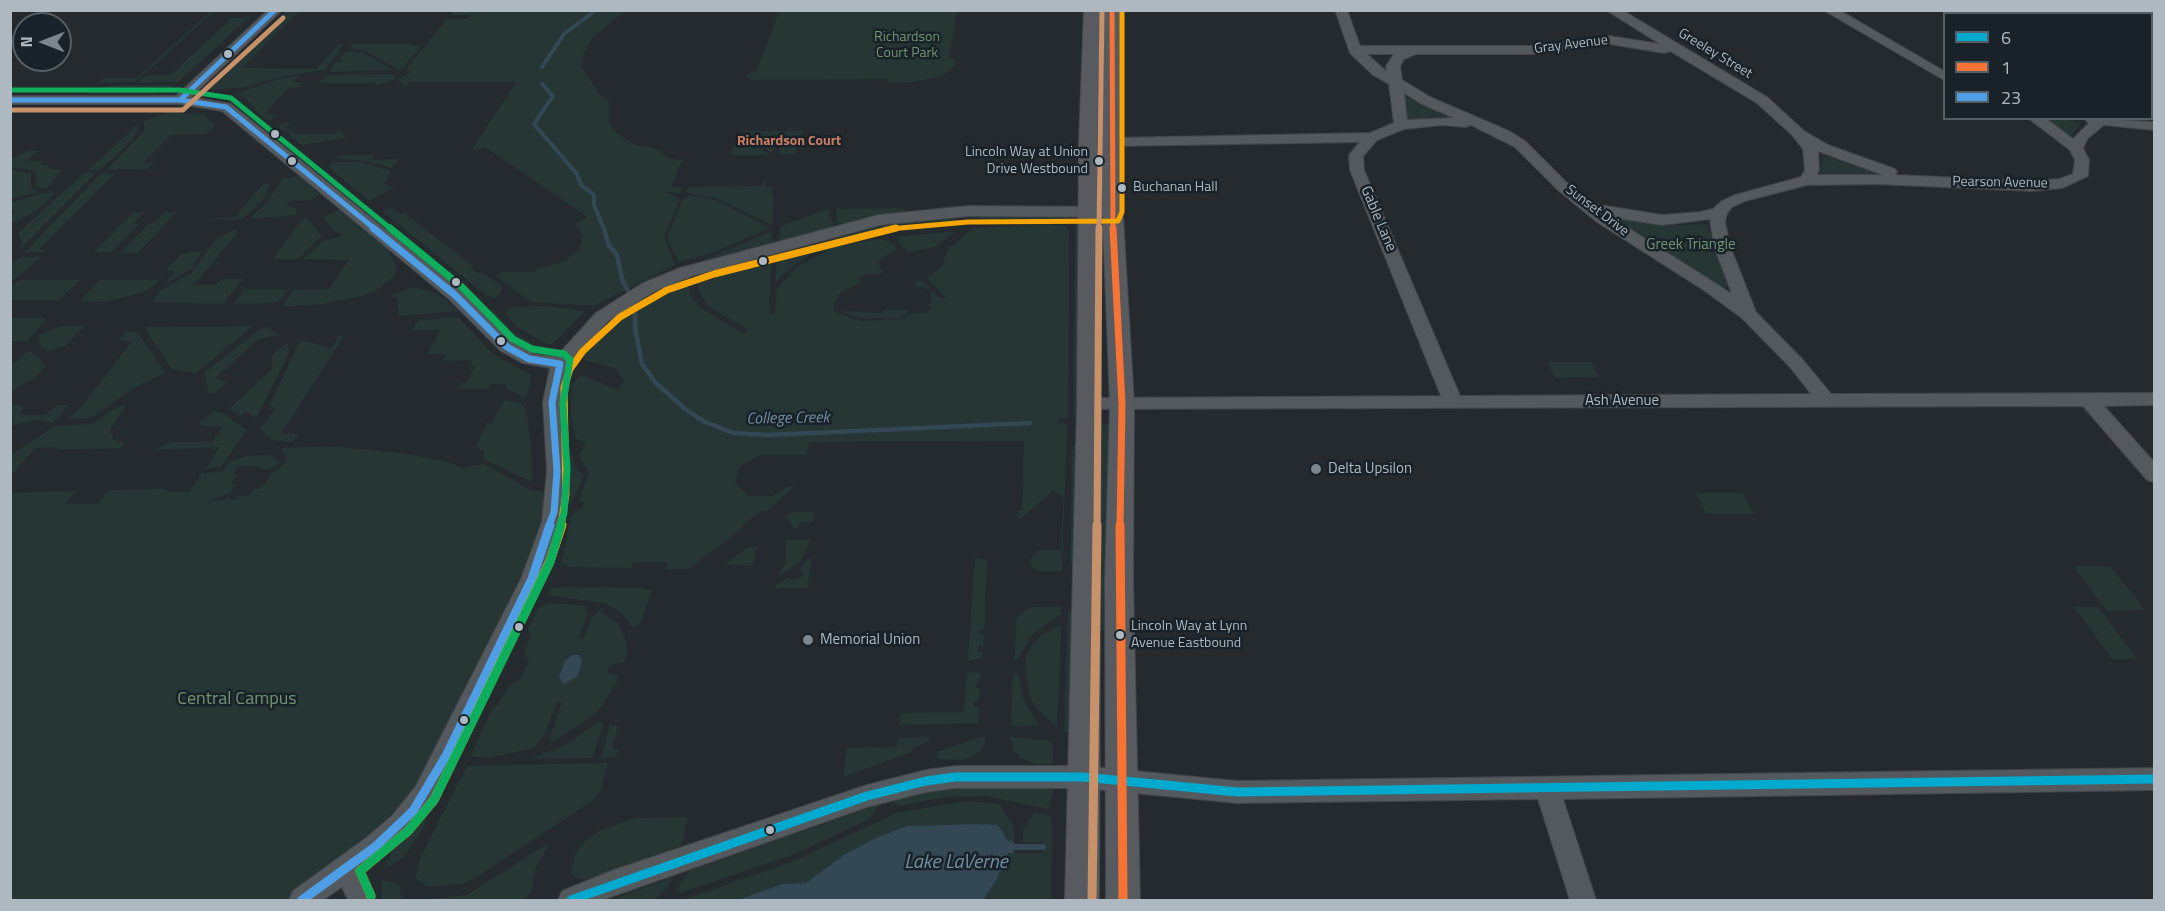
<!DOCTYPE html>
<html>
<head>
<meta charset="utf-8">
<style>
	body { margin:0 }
	#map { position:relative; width:2165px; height:911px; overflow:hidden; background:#252a2f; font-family:"Titillium Web",sans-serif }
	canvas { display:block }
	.frame { position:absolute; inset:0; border:12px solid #adb8c1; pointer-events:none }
	.legend { position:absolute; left:1943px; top:12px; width:210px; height:108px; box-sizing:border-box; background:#192228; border:2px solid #545e65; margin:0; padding:8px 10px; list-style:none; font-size:18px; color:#adb8c1 }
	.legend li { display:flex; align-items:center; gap:12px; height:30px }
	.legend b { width:30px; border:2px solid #545e65 }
	.north { position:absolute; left:12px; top:12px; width:60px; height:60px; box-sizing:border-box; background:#192228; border:2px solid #545e65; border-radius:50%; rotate:270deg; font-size:16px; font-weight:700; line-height:24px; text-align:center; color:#adb8c1 }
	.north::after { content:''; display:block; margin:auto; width:21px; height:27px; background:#7d868e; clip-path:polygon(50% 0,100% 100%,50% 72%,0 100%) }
</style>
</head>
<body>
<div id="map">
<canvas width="2165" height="911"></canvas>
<div class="frame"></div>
<ul class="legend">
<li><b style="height:8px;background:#00a9ce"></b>6</li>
<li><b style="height:8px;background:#f57335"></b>1</li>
<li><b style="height:8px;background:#4d9ee5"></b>23</li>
</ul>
<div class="north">N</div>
</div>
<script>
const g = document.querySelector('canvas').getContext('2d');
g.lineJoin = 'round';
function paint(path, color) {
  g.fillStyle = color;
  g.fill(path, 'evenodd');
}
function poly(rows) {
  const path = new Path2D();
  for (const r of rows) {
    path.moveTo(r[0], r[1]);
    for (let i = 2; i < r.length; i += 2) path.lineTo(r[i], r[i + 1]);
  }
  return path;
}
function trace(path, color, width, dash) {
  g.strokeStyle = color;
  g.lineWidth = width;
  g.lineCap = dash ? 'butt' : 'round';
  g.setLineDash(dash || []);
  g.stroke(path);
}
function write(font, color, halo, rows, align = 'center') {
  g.font = font + ' "Titillium Web",sans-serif';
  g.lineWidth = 5;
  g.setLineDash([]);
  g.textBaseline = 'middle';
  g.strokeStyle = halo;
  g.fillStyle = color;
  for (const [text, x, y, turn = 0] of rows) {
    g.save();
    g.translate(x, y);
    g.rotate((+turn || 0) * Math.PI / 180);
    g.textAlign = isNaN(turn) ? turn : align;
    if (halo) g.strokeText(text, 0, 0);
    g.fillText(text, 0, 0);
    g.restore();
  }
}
paint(poly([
	[287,11,300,11,242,68,316,69,339,44,344,44,339,50,340,52,324,70,285,76,241,88,206,90,209,83],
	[454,11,625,11,593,37,584,53,581,66,599,94,609,102,609,122,615,132,635,145,654,148,670,159,682,160,671,187,682,187,680,193,665,192,680,199,664,236,675,265,594,306,531,302,497,277,497,274,504,272,535,272,537,269,565,261,576,252,582,243,583,236,575,224,588,217,485,147,471,151,516,82,409,82,405,87,398,80,410,73,407,71,408,67,447,19,468,19,471,15,451,15],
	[776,11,957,11,949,57,955,60,955,64,951,70,938,77,914,82,887,83,889,79,752,80,747,76,749,73,756,72,779,13],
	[210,12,213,12,135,82,99,83,104,78,136,78],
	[1099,13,1102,13,1104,20,1104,197,1094,197],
	[246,15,251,16,178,82,137,83,146,75,170,75,232,18,246,18],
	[354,44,405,44,421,46,403,68,398,70,366,51,350,48],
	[346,51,362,52,393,70,329,72,335,63,343,61,340,58],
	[389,74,396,76,394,80,374,86,376,83,318,83,327,75],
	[300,75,293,82,304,83,300,87,289,88,265,113,276,114,272,120,263,118,246,99,235,94,273,81],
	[115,85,174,85,167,92,156,94,87,94,91,89],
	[1404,97,1406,97,1454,120,1405,121],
	[169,112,203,115,216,125,206,134,171,135,144,162,154,162,147,169,106,170,145,130,143,122],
	[2043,119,2063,119,2081,123,2071,136],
	[293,121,286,126,297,134,336,134,340,129,346,138,301,145,288,134,291,132,283,131,277,125],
	[137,125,138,129,133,138,113,158,100,170,88,170],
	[740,131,781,131,772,153],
	[785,131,802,131,795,154,778,154],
	[739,133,769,154,768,155,730,155],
	[28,151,38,151,27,161,43,161,40,165,51,165,48,168,63,170,46,189,37,187,36,173,32,170,11,167,11,159],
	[341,155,374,155,372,160,401,159,391,168,368,161,335,159],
	[1823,155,1871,172,1874,174,1821,175],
	[333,162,362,162,388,170,391,172,384,184,395,187,369,201,328,167],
	[321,167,358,198,351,201,314,170],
	[11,170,31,174,31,188,39,192,11,199,11,185,13,183,11,182],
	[84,173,96,173,17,252,22,243,18,233],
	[101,173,115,174,39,249,45,250,43,252,24,253],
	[299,176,319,194,311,200,292,201,286,205,296,208,296,215,249,219,269,200,282,179],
	[764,180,767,180,765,187,772,187,774,206,772,225,716,198,686,193,688,187,762,186],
	[268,183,270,185,263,200,241,220,205,219,235,217,261,186],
	[46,193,56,193,36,211,11,224,11,216,15,211,11,211,11,202],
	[690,195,718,201,770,228,712,253,679,262,669,243,668,235,682,200],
	[390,207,400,214,404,213,473,266,471,268,477,273,481,272,502,286,501,293,495,298,490,299,492,297,487,296,382,211],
	[905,208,903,211,839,225,836,215,837,209],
	[340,209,388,249,397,267,393,278,375,291,359,297,322,304,282,307,293,290,329,289,349,260,303,259,323,241,343,236,334,231,323,217],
	[828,209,834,227,778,241,781,226],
	[133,212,145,212,134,223,139,224,111,252,94,252],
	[165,212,177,212,138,253,121,253,149,223,154,223],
	[376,213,418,246,460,281,454,284,380,224,372,216],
	[1022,214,1069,218,1066,221,972,223,982,216],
	[949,217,956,219,958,224,907,231,904,231,900,221],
	[307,218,321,235,320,238,298,259,273,259,302,219],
	[1619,219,1663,226,1707,224,1728,287,1723,288,1616,222],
	[892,223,877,235,833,242,836,236],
	[1046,224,1065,226,1069,231,1068,418,1058,418,1058,423,1067,424,1062,571,1038,571,1032,567,1030,562,1031,558,1040,550,1061,550,1063,496,1053,491,1022,518,1017,518,1018,510,1022,510,1024,441,809,442,806,455,759,455,739,467,735,483,748,496,772,496,787,487,795,486,766,512,761,511,742,525,743,528,688,569,666,569,668,562,633,562,631,568,571,567,561,563,572,514,582,508,584,503,579,501,589,473,579,455,587,443,576,439,571,417,572,384,578,377,585,376,617,390,624,381,615,368,583,360,590,343,598,334,633,306,667,288,687,281,692,298,700,307,743,334,748,330,707,305,699,292,697,277,771,260,769,316,775,312,777,289,797,267,833,247,878,239,889,241,897,249,881,258,878,263,883,272,874,276,869,273,858,278,861,282,839,294,833,305,835,312,860,321,906,319,912,313,927,313,930,309,931,291,924,287,915,287,916,280,922,280,939,298,946,298,927,278,943,265,947,250,973,228],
	[1075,225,1080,225,1080,418,1073,418],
	[236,229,238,232,194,285,216,285,221,279,243,279,223,304,151,302,160,291,191,273,217,238],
	[956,231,937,246,908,253,895,237],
	[769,232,772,234,772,242,703,261],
	[818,249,792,267,775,283,777,259],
	[202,251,191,269,162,286,175,271,166,270,181,254],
	[21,257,42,257,11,282,11,265],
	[164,274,166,274,147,291,106,302,81,301,99,280,158,280],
	[19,280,80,280,59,300,11,300,11,288],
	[414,287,437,293,460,311,399,316,397,297,392,298,392,295],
	[245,289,277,289,288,290,282,299,273,303,234,304],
	[537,306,554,307,585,311,554,343,548,345,516,326,505,312,510,308],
	[490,309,494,310,511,330,543,349,541,353,522,346,503,332,486,312],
	[883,310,908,310,907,315,900,318,858,318,839,311,882,313],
	[449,317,459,318,493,354,530,374,530,387,525,399,506,388,506,384,492,384,488,389,457,389,460,383,466,383,475,366,470,366,472,360,442,361,445,354,427,354,440,330,412,330,418,321],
	[11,318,45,318,46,320,27,341,11,341],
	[59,326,84,326,65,346,47,351,39,343,40,335],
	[253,326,196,373,172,369,145,329,147,327],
	[267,327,280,335,257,340,215,379,227,382,214,394,209,393,204,373,259,330],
	[127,331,136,332,140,336,166,373,135,387,91,418,67,419,83,405,132,341,119,340],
	[339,336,344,336,281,434,298,434,293,442,272,440,260,429,276,408,269,407,300,340,331,348],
	[287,343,289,351,286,359,256,418,246,412,240,416,229,409,273,368,271,356],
	[29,350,37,358,39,357,45,367,36,377,11,391,11,366],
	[1548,362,1592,362,1599,377,1555,378],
	[504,400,521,403,526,409,531,446,532,482,483,459,484,451,476,447,487,423,492,423],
	[11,405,21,405,23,409,19,415,44,415,58,405,69,405,53,423,36,420,13,425],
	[126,405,110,431,114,440,124,443,121,448,56,450,58,447,35,448,11,476,11,455,55,426,92,424,119,406],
	[215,411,224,414,247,430,221,467,206,468,220,447,154,450,171,442,212,442,222,427,202,426,199,422],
	[1099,424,1110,424,1107,631,1102,631,1099,606],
	[1079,437,1074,563,1070,567,1072,450],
	[329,446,401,453,445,461,461,468,484,464,531,490,556,493,552,522,447,754,375,847,302,900,11,900,10,493,76,491,66,504,98,504,109,490,167,489,166,492,189,492,202,473,222,472,231,461,247,456,271,455,281,463,267,470,256,466,238,466,233,474,237,474,231,484,236,484,229,494,206,501,224,500,230,496,230,500,235,500,238,496,249,496,254,489,259,489,266,483,272,472,281,467,286,459,281,448],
	[573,455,575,466,583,475,582,481,570,505,567,506,569,456],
	[1696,493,1743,493,1754,514,1706,514],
	[792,512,815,512,813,522,800,522,798,528,793,528,786,516],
	[786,540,810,540,801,562,776,578,786,563],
	[758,546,752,566,725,564,747,548],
	[975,557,987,560,984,629,979,629,979,634,984,635,983,646,978,646,978,652,983,652,982,658,968,661],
	[808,559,812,559,807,588,772,588,788,577,792,580,802,577,803,572,799,569],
	[2073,566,2110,566,2145,610,2107,611],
	[560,587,641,588,651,590,641,622,635,627,632,627,621,612,604,603,553,596,548,593,552,588],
	[550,603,585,606,587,615,579,639,584,639,592,617,598,610,617,622,626,640,627,652,624,662,610,665,607,673,618,675,617,682,601,707,589,718,551,743,550,739,562,702,557,702,545,734,534,748,489,758,471,756,492,709,497,706,509,686,519,680,529,662,524,650,531,636,528,630,538,608],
	[1034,607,1061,607,1061,614,1033,634,1017,660,1014,660,1017,618,1027,609],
	[2074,607,2098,607,2137,659,2112,659],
	[1068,609,1075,616,1074,735,1064,731],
	[1059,625,1061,628,1057,728,1035,707,1030,696,1025,670,1026,656,1033,644,1041,635],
	[967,672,980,673,981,676,975,688,980,688,979,700,974,701,973,707,979,707,978,723,899,725,901,713,964,712],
	[1013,673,1018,674,1023,699,1039,725,1011,726],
	[599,721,603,725,592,758,531,759,567,744],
	[610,725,618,726,612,748,619,749,616,757,601,758],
	[931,737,929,741,911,749,911,752,843,777,847,748,897,747,898,738],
	[980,737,985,737,984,743,981,750,971,757,963,760,938,759,937,752],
	[1010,737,1052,741,1053,764,1036,764,1021,758,1014,751],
	[608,763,600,792,595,799,472,880,461,884,435,886,426,886,415,878,419,860,467,766],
	[970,788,1027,788,1054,789,1048,809,985,796,947,797,898,806,891,800,927,792],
	[968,801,1000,804,1014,827,1014,842,1008,842,1005,835,974,824,907,826,842,856,806,883,782,884,738,900,683,900,794,861,896,813],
	[880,804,869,819,795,854,680,893,677,890,689,871],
	[1035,812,1049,815,1052,819,1051,900,983,900,997,879,1008,853,1043,853,1043,842,1022,842,1023,830],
	[687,817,684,839,680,846,586,880,574,877,571,872,575,855,583,843,599,831,635,818],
	[426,818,425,825,405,856,390,866,384,867,393,850],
	[550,842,536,868,531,893,523,900,422,900,467,895],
	[673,877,668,887,654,900,610,900],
	[382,880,399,884,402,900,382,900]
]), '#253634');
paint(poly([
	[572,655,579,655,582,662,577,677,563,684,559,677,565,661],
	[974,824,998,825,1008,841,1014,842,1014,853,1008,853,997,879,983,900,738,900,782,884,806,883,845,854,876,838,907,826]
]), '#344755');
trace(poly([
	[542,67,564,34,596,10],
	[542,84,553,96,534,124,577,174,581,185,594,195,594,205,604,229]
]), '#344755', 4);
trace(poly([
	[604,228,608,244,617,255,622,279,635,305,635,328,642,364,655,382,685,409,705,422,733,433,768,435,1030,423]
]), '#344755', 4.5);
trace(poly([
	[1014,847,1043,847]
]), '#344755', 6);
const minor = poly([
	[268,10,282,10,191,97,231,104,461,291,513,343,533,354,556,357,596,313,643,283,680,268,879,215,968,206,1112,207,1120,212,1112,217,968,216,880,225,692,276,655,291,608,321,569,365,561,402,567,471,562,522,543,579,434,802,410,832,362,872,374,900,348,900,342,887,323,900,289,900,293,891,366,838,392,816,416,786,521,579,542,522,547,471,543,402,550,368,523,363,501,351,449,299,222,111,180,104,10,104,10,96,176,96,268,10],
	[1335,10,1347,10,1360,46,1535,46,1609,36,1660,44,1606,10,1622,10,1767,97,1804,131,1828,145,1895,169,1897,172,1895,175,2032,181,2059,179,2073,174,2075,160,2070,150,2028,118,2045,118,2073,139,2089,123,2083,118,2154,122,2154,130,2104,125,2088,138,2083,148,2089,160,2088,176,2062,188,2032,191,1878,184,1807,185,1745,201,1732,207,1727,213,1725,222,1730,246,1756,312,1802,359,1831,394,2154,393,2154,405,2104,406,2154,462,2154,482,2147,480,2083,406,1082,409,1080,404,1082,399,1089,398,1441,396,1350,170,1349,155,1360,142,1112,146,1105,142,1112,138,1370,133,1394,123,1389,84,1373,75,1350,53,1335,10],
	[1609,44,1665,53,1670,51,1757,103,1792,135,1803,149,1805,170,1801,177,1735,195,1722,201,1713,209,1700,212,1662,215,1594,204,1568,184,1525,141,1511,132,1430,97,1402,80,1400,66,1404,59,1416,54,1535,54,1609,44],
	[1367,54,1394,54,1386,66,1387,72,1367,54],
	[1404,93,1420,103,1454,118,1407,120,1404,93],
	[1442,125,1465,127,1471,125,1515,147,1558,190,1597,222,1705,291,1742,318,1790,367,1811,394,1460,396,1364,170,1363,156,1377,140,1404,129,1442,125],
	[1818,151,1883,175,1817,175,1819,170,1818,151],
	[1611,217,1662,225,1710,219,1714,246,1732,294,1611,217],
	[1823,10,1839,10,1944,71,1944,80,1823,10],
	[2053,10,2067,10,2070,14,2056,14,2053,10],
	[2152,71,2154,72,2154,81,2152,80,2152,71],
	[955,766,1083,766,1237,781,2154,768,2154,790,1563,799,1596,900,1570,900,1538,799,1237,803,1083,788,955,788,926,792,867,807,602,900,558,900,562,891,614,870,867,785,926,770,955,766]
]);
const major = poly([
	[1084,10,1100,10,1097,142,1101,404,1099,900,1065,900,1077,404,1079,142,1084,10],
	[1104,10,1120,10,1122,199,1134,404,1133,580,1140,900,1106,900,1105,580,1110,404,1102,199,1104,10]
]);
trace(minor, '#42464a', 2);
trace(major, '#41474c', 2);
paint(minor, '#54595e');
paint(major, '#575b5f');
trace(poly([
	[571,900,867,796,926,781,955,777,1083,777,1237,792,2154,779]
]), '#00a9ce', 9);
trace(poly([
	[1112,10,1113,229]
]), '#f57335', 5);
trace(poly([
	[1113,228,1122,404,1120,526]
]), '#f57335', 7);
trace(poly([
	[1120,525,1123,900]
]), '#f57335', 9);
trace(poly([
	[10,100,180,100,226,107,375,229],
	[180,100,275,10]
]), '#4d9ee5', 5);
trace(poly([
	[373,228,455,295,507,347,529,359,560,364,552,402,557,471,554,512,549,526]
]), '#4d9ee5', 7);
trace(poly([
	[302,900,375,847,413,811,447,754,532,579,550,525]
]), '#4d9ee5', 9);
trace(poly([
	[889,229,968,222,1118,221,1122,212,1122,10]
]), '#f7a600', 5);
trace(poly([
	[561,526,566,494,564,388,570,369,583,351,620,317,667,290,714,274,896,228]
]), '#f7a600', 7);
trace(poly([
	[371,896,360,871,408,831,434,800,550,561,562,525]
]), '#f7a600', 9);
trace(poly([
	[10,90,180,90,231,98,391,229]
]), '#0daf5c', 5);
trace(poly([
	[390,228,462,287,513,339,532,349,564,354,570,360,563,403,567,470,564,513,560,526]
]), '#0daf5c', 7);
trace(poly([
	[371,896,360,871,408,831,434,800,550,562,561,525]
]), '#0daf5c', 9);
trace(poly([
	[10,110,183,110,283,18],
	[1099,229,1102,10]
]), '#c7916a', 5);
trace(poly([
	[1097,526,1099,228]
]), '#c7916a', 7);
trace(poly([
	[1092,900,1097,525]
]), '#c7916a', 9);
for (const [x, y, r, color] of [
	[228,54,5,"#adb8c1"],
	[275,134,5,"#adb8c1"],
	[292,161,5,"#adb8c1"],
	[1099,161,5,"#adb8c1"],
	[1122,188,5,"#adb8c1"],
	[763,261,5,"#adb8c1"],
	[456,282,5,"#adb8c1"],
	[501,341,5,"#adb8c1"],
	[1316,469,6,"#7d868e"],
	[519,627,5,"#adb8c1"],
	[1120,635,5,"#adb8c1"],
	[808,640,6,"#7d868e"],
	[464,720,5,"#adb8c1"],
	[770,830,5,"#adb8c1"]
]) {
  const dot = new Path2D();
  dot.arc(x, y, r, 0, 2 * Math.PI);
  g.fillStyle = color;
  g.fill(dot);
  trace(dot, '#192228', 2);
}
write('14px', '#709471', '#192228', [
	["Richardson",907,38],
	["Court Park",907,54]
]);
write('14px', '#adb8c1', '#192228', [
	["Gray Avenue",1571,45,-7],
	["Greeley Street",1715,54,31],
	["Pearson Avenue",2000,183,1],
	["Sunset Drive",1597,211,37]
]);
write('bold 14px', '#c77d62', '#192228', [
	["Richardson Court",789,142]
]);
write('14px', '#adb8c1', '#192228', [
	["Lincoln Way at Union",1088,153,"right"],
	["Drive Westbound",1088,170,"right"],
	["Buchanan Hall",1133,188],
	["Lincoln Way at Lynn",1131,627],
	["Avenue Eastbound",1131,644]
], 'left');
write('15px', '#adb8c1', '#192228', [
	["Gable Lane",1378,219,67],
	["Ash Avenue",1622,401]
]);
write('15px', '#709471', '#192228', [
	["Greek Triangle",1691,245]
]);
write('15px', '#adb8c1', '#192228', [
	["Delta Upsilon",1328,469],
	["Memorial Union",820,640]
], 'left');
write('italic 16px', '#708ea2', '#192228', [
	["College Creek",788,419,-1]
]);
write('18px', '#709471', '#192228', [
	["Central Campus",237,700]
]);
write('italic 20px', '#708ea2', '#192228', [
	["Lake LaVerne",956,863]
]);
</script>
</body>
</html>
